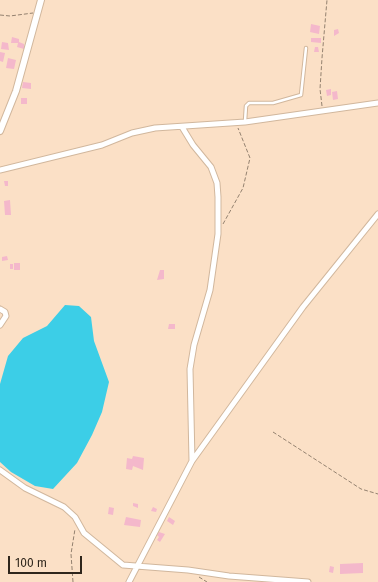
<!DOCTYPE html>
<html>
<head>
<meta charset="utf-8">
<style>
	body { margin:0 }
	#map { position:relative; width:378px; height:582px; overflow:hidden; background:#fbe0c6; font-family:"Fira Sans",sans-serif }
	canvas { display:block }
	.scale { position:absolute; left:8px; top:556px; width:74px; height:18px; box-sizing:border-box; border:2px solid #2f261c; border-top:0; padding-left:5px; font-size:12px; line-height:14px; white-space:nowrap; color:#2f261c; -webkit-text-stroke:3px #fbe0c6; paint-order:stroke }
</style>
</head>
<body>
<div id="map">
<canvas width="378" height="582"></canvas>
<div class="scale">100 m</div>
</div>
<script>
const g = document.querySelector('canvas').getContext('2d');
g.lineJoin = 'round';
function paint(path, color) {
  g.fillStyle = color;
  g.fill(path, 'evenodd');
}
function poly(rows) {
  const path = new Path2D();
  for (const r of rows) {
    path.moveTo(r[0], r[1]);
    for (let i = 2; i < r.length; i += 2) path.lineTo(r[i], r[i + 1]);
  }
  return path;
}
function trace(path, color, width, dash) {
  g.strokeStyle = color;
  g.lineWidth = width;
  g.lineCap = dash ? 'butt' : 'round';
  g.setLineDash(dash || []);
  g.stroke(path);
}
paint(poly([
	[65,305,79,306,91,317,94,341,109,382,102,412,92,435,77,463,53,489,35,486,11,472,0,462,0,384,8,356,23,338,47,326]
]), '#3ccee7');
paint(poly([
	[311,24,320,26,319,34,310,32],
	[338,29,339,33,334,36,334,30],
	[12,37,19,39,19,42,24,44,24,49,17,47,18,43,11,43],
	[311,38,321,38,321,43,311,42],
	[2,42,8,43,9,50,1,49],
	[315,47,318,47,319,52,314,52],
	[0,52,5,53,3,62,0,61],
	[8,58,16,60,14,69,6,68],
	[23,82,31,83,31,89,22,88],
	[331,89,331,95,327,96,326,90],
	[337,91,338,99,333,100,332,92],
	[21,98,27,98,27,104,21,104],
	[4,181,8,181,8,186,5,186],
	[10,200,11,215,5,215,4,201],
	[7,256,8,260,2,261,2,257],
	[14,263,20,263,20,270,14,270],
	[10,264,13,264,13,269,10,269],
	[160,270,164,270,164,279,157,280],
	[169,324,175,324,175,329,168,329],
	[133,456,144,458,143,470,133,466,132,470,126,469,127,458,132,459],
	[133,503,138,504,138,508,133,506],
	[109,507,114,508,113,515,108,514],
	[153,507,157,509,156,512,151,511],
	[126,517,141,520,140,527,124,525],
	[169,517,175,521,173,525,167,521],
	[159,532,165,534,160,542,157,540,159,537,157,535],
	[363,563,363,573,340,574,340,564],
	[330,566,334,567,333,573,329,572]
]), '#f4b8cb');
const service = poly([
	[245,121,246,106,249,103,273,103,301,95,306,48]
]);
const minor = poly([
	[182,127,193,145,211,167,217,183,218,197,218,234,210,290,194,345,190,369,192,461],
	[0,170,102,145,132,133,155,128,245,122,378,103],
	[0,309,5,312,6,316,0,325],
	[0,470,25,488,64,507,75,517,84,533,123,565,188,570,229,576,308,582],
	[129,582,192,461,303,307,378,214]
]);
const tertiary = poly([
	[0,131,16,91,41,0]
]);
trace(service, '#d1b79d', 4.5);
trace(minor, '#d1b79d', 7);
trace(tertiary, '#d1b79d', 8);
trace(poly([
	[0,15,10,16,33,13],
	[322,106,320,89,322,58,327,0],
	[223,224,243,188,250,158,238,128],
	[273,432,361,489,378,494],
	[199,577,207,582],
	[73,582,71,554,75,529]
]), '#93816f', 1, [4, 2]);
trace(service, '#fff', 2.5);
trace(minor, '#fff', 5);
trace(tertiary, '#fff', 6);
</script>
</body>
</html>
